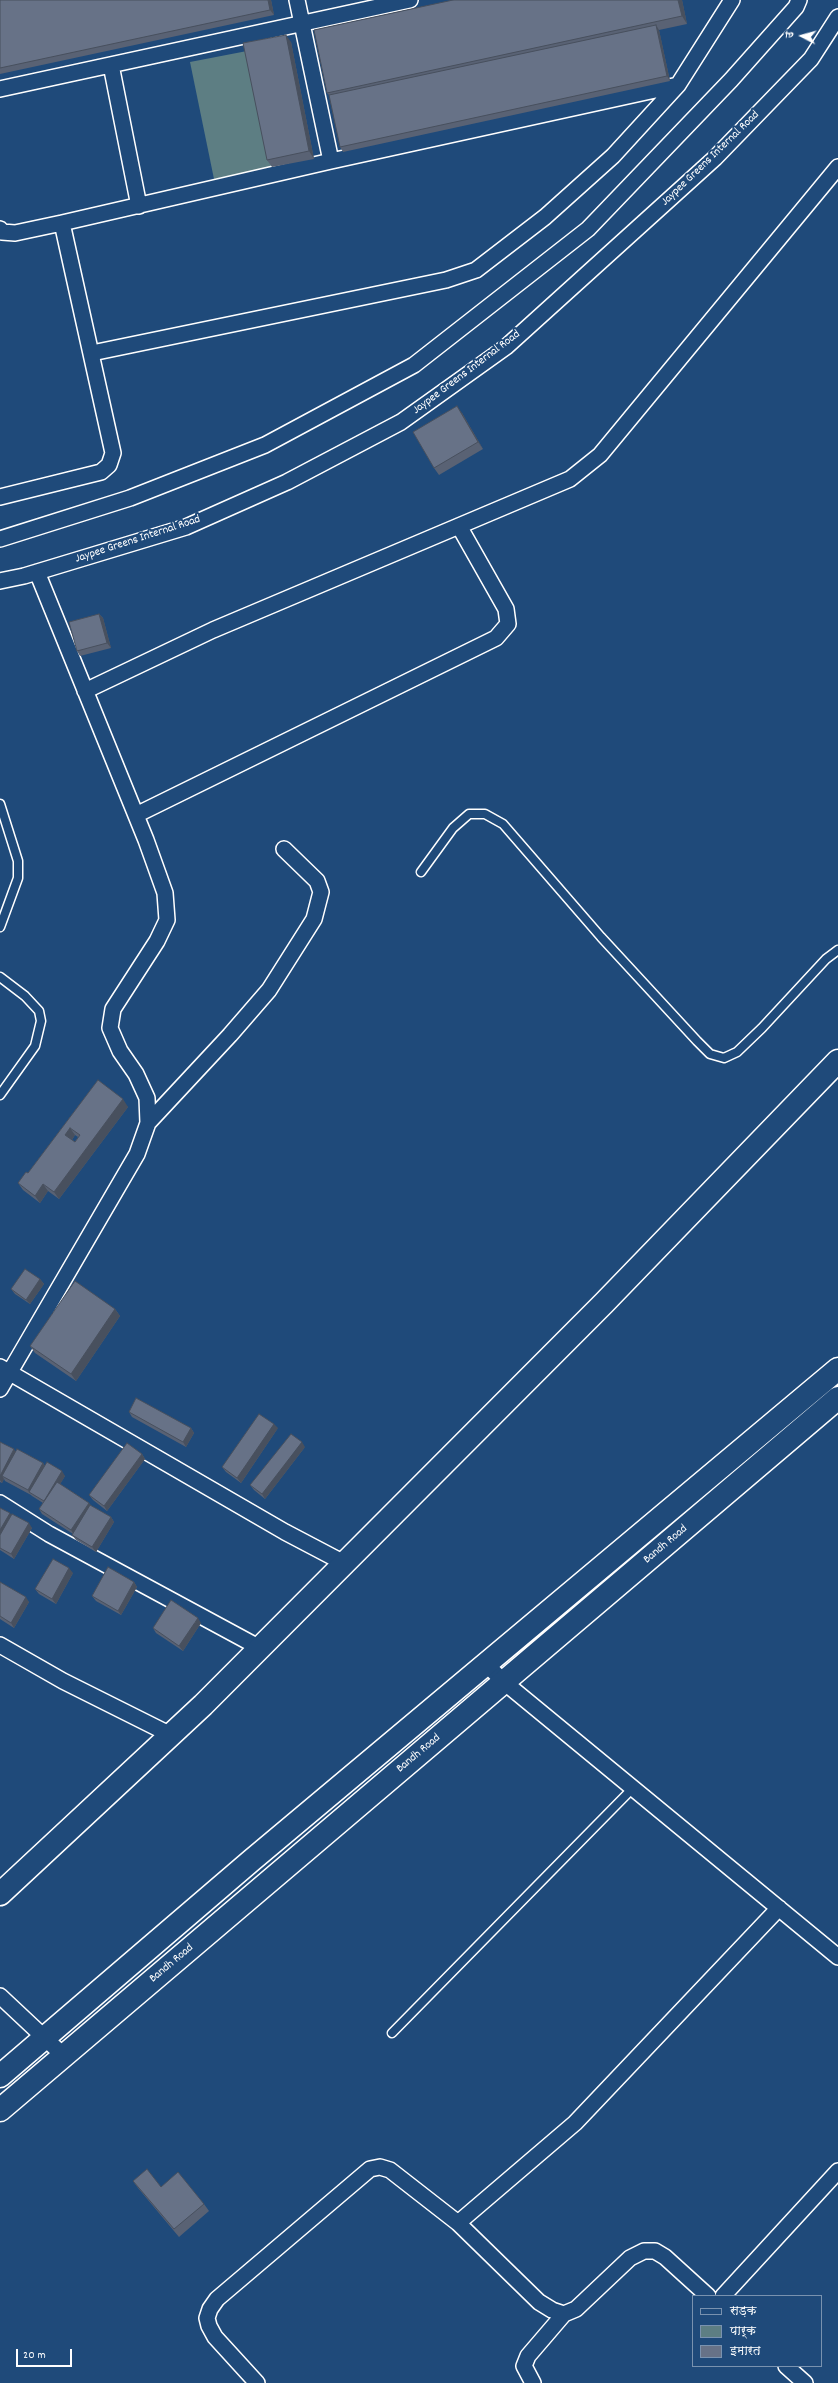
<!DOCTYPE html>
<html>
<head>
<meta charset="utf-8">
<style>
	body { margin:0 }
	#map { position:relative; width:838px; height:2383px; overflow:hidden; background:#1f4a7a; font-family:Dekko,"Playpen Sans Deva",sans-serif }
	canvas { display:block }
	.legend { position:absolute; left:692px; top:2295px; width:130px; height:72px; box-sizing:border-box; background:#1f4a7a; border:1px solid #7992af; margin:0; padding:5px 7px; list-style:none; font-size:12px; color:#fff }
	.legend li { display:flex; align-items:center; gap:8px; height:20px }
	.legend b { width:20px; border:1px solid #7992af }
	.north { position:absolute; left:782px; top:16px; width:40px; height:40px; -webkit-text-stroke:3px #1f4a7a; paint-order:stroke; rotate:276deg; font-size:11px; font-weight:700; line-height:16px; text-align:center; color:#fff }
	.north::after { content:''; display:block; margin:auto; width:14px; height:18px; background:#fff; clip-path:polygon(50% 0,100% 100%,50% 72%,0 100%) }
	.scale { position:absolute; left:16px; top:2349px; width:56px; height:18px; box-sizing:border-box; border:2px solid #fff; border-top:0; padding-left:5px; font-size:12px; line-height:14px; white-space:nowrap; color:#fff; -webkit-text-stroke:3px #1f4a7a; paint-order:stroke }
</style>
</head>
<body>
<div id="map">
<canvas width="838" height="2383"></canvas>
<ul class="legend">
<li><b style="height:5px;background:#1f4a7a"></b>सड़क</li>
<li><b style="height:11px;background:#5d7e83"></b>पार्क</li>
<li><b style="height:11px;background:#677287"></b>इमारत</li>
</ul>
<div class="north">उ</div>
<div class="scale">20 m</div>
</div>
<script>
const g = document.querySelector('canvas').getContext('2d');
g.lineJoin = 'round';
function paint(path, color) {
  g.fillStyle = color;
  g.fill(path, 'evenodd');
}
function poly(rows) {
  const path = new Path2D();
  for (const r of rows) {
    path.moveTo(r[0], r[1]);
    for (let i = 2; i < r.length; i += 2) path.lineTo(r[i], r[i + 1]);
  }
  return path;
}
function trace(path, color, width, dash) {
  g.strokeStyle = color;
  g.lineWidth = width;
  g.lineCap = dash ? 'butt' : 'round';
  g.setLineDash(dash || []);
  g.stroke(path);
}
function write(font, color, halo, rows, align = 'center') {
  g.font = font + ' Dekko,sans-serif';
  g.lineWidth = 4;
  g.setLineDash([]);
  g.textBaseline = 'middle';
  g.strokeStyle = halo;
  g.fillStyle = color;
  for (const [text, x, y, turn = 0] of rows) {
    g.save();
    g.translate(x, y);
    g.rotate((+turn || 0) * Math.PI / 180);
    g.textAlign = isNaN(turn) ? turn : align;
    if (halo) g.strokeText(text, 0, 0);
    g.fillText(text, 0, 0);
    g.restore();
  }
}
paint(poly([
	[247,51,272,167,214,179,190,62]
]), '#5d7e83');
const lane = poly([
	[0,804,18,861,18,878,0,927],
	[421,872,453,828,469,814,485,814,503,824,601,937,697,1041,710,1054,724,1058,737,1052,762,1028,826,959,838,950],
	[0,977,25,996,39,1011,41,1021,35,1046,0,1095],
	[392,2033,633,1788]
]);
const street = poly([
	[297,0,331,161],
	[111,65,139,206],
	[0,89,410,0],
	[0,229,2,232,15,233,62,223,331,161,678,85],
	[92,353,446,280,476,270,545,217,613,156,678,85,732,0],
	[0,497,101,472,109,465,113,453,62,223],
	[0,539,130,498,265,445,414,365,588,229,731,80,796,7,799,0],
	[0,581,24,576,186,527,287,482,401,422,506,347,715,158,811,59,838,17],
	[85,691,213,630,570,479,600,455,838,167],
	[136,815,496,638,508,624,506,609,459,526],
	[148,1123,230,1035,269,990,314,919,321,892,317,881,284,849],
	[0,1367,285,1532,344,1563],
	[0,1389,137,1154,148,1123,147,1098,136,1074,120,1051,110,1028,113,1009,157,941,167,920,165,893,146,840,37,572],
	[0,1503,49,1534,260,1648],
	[0,1645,63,1681,171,1735],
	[486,1664,504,1682,838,1957],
	[0,1996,64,2056],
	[458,2223,575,2123,779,1908],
	[723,2296,838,2171],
	[786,2366,805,2383],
	[257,2383,215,2337,209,2326,207,2318,210,2309,217,2299,370,2169,380,2167,390,2170,458,2223,539,2302,552,2310,564,2314],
	[533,2383,524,2366,528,2356,564,2314,576,2309,630,2258,644,2251,655,2251,665,2257,708,2296]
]);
const secondary = poly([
	[0,1894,203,1705,604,1303,838,1061],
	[0,2076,252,1860,838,1369],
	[0,2110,838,1398]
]);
trace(lane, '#fff', 11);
trace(street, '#fff', 18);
trace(secondary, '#fff', 25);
trace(lane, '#1f4a7a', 8);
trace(street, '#1f4a7a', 15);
trace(secondary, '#1f4a7a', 22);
paint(poly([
	[0,0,271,0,274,15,0,74],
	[682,0,687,24,659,30,670,81,343,152,340,147,329,95,327,93],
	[291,42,314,159,272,167,267,160],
	[462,413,483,449,439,475,434,468],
	[99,614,103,618,111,648,80,656,77,651],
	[98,1080,128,1107,59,1199,48,1191,40,1203,23,1190,18,1183,28,1173],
	[75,1135,78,1137,75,1142,72,1140],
	[40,1279,44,1284,30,1304,15,1294,11,1289],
	[115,1309,120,1316,76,1381,35,1353,30,1346],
	[129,1412,191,1428,194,1433,186,1447,132,1417],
	[278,1428,241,1483,226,1472,222,1467],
	[0,1442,15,1451,43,1463,45,1466,65,1476,60,1484,89,1503,90,1505,111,1517,114,1522,96,1552,76,1540,72,1535,73,1534,42,1514,39,1509,43,1503,32,1496,31,1495,5,1481,4,1479,2,1483,0,1482],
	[305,1447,265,1499,254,1490,250,1485],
	[142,1454,145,1459,107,1511,93,1500,89,1495],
	[0,1508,11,1516,32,1528,14,1559,0,1550],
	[73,1573,56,1604,39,1594,35,1589],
	[0,1582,29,1602,14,1628,0,1619],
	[134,1582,137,1587,121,1615,96,1601,92,1596],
	[201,1623,183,1651,156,1633,153,1628],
	[133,2181,161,2187,204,2204,209,2211,179,2237,138,2188]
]), '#596274');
paint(poly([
	[268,0,271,0,274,15,270,10],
	[678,0,682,0,687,24,682,16],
	[656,25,659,30,670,81,667,76],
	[286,35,291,42,314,159,309,151],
	[457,406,462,413,483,449,478,442],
	[99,614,103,618,111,648,107,643],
	[123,1099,128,1107,59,1199,54,1192],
	[70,1128,75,1135,70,1143,65,1135],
	[43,1184,48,1191,40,1203,35,1196],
	[40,1279,44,1284,30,1304,26,1300],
	[115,1309,120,1316,76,1381,71,1374],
	[274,1424,278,1428,241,1483,237,1478],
	[191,1428,194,1433,186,1447,183,1442],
	[302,1442,305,1447,265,1499,262,1494],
	[14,1449,17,1454,2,1476,4,1479,2,1483,0,1480,0,1476],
	[142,1454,145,1459,107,1511,104,1506],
	[43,1463,46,1468,29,1492,28,1490],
	[62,1471,65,1476,47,1506,44,1501],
	[89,1503,92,1507,74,1535,71,1530],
	[10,1513,13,1518,0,1541,0,1530],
	[111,1517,114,1522,96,1552,92,1547],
	[29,1523,32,1528,14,1559,11,1554],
	[69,1568,73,1573,56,1604,52,1599],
	[134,1582,137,1587,121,1615,118,1611],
	[26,1597,29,1602,14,1628,11,1623],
	[198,1618,201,1623,183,1651,179,1646]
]), '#48505e');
const building = poly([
	[0,0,268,0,270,10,0,68,0,0],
	[453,0,678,0,682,16,327,93,314,30,453,0],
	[656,25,667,76,340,147,329,95,656,25],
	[286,35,309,151,267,160,243,43,286,35],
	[457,406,478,442,434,468,413,432,457,406],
	[99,614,107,643,77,651,69,622,99,614],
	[98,1080,123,1099,54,1192,43,1184,35,1196,18,1183,26,1172,28,1173,98,1080],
	[70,1128,80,1135,75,1142,65,1135,70,1128],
	[25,1269,40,1279,26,1300,11,1289,25,1269],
	[75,1281,115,1309,71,1374,30,1346,75,1281],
	[136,1398,191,1428,183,1442,129,1412,136,1398],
	[259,1414,274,1424,237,1478,222,1467,259,1414],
	[291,1434,302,1442,262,1494,250,1485,291,1434],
	[0,1442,14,1449,0,1476,0,1442],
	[127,1443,142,1454,104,1506,89,1495,127,1443],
	[17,1449,43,1463,28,1490,2,1476,17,1449],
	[47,1462,62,1471,44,1501,29,1492,47,1462],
	[57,1482,89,1503,71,1530,39,1509,57,1482],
	[90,1505,111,1517,92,1547,72,1535,90,1505],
	[0,1508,10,1513,0,1530,0,1508],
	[12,1514,29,1523,11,1554,0,1548,0,1535,12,1514],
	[53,1559,69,1568,52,1599,35,1589,53,1559],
	[108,1567,134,1582,118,1611,92,1596,108,1567],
	[0,1582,26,1597,11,1623,0,1616,0,1582],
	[171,1600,198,1618,179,1646,153,1628,171,1600],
	[147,2169,161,2187,178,2172,204,2204,174,2229,133,2181,147,2169]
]);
paint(building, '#677287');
trace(building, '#48505e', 1);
write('12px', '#fff', '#1f4a7a', [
	["Jaypee Greens Internal Road",711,159,-44],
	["Jaypee Greens Internal Road",467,373,-37],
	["Jaypee Greens Internal Road",138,540,-18],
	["Bandh Road",666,1545,-40],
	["Bandh Road",419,1754,-40],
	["Bandh Road",172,1964,-40]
]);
</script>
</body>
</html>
